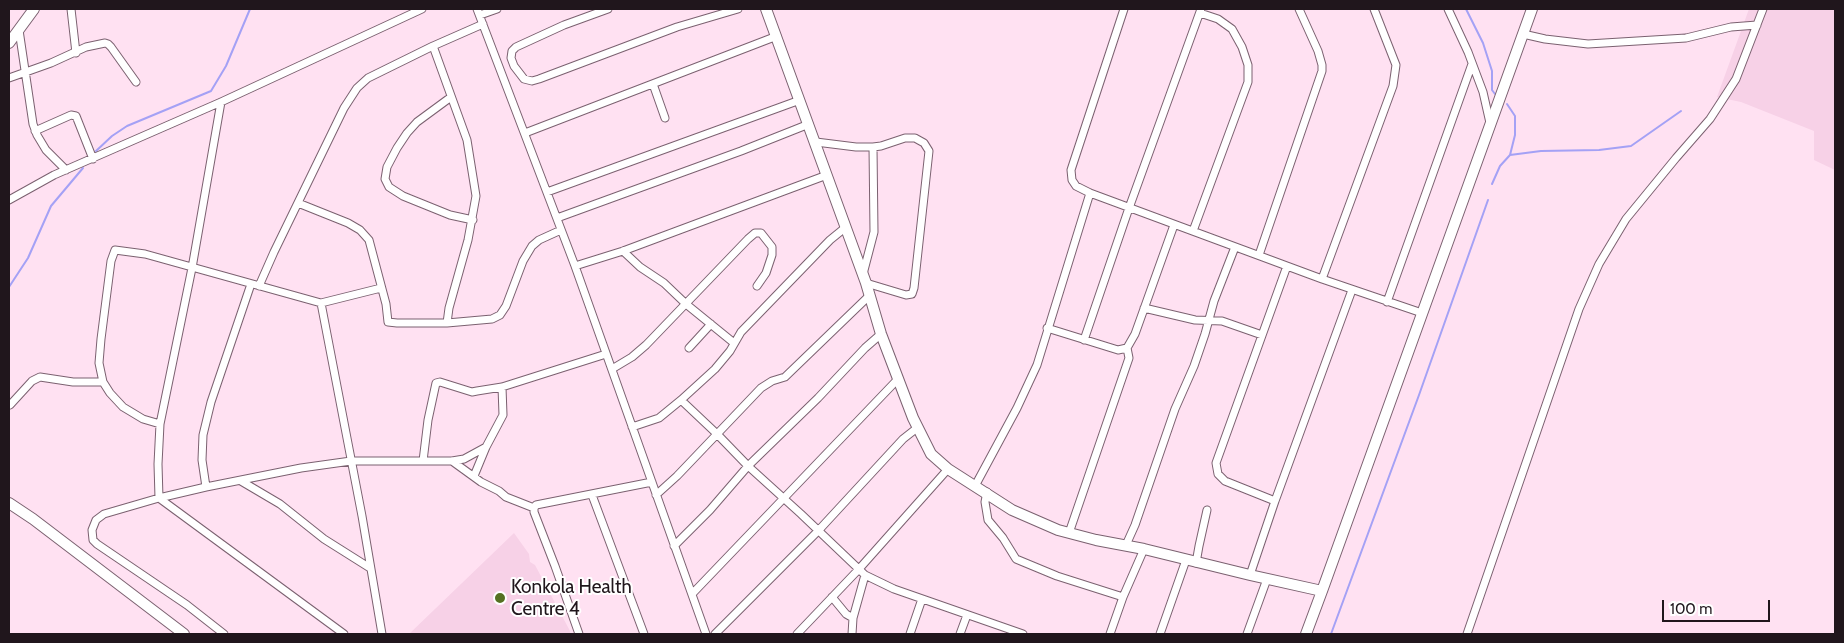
<!DOCTYPE html>
<html>
<head>
<meta charset="utf-8">
<style>
	body { margin:0 }
	#map { position:relative; width:1844px; height:643px; overflow:hidden; background:#ffe1f2; font-family:Cabin,sans-serif }
	canvas { display:block }
	.frame { position:absolute; inset:0; border:10px solid #20161c; pointer-events:none }
	.scale { position:absolute; left:1662px; top:600px; width:108px; height:22px; box-sizing:border-box; border:2px solid #20161c; border-top:0; padding-left:6px; font-size:15px; line-height:18px; white-space:nowrap; color:#20161c; -webkit-text-stroke:4px #fff; paint-order:stroke }
</style>
</head>
<body>
<div id="map">
<canvas width="1844" height="643"></canvas>
<div class="frame"></div>
<div class="scale">100 m</div>
</div>
<script>
const g = document.querySelector('canvas').getContext('2d');
g.lineJoin = 'round';
function paint(path, color) {
  g.fillStyle = color;
  g.fill(path, 'evenodd');
}
function poly(rows) {
  const path = new Path2D();
  for (const r of rows) {
    path.moveTo(r[0], r[1]);
    for (let i = 2; i < r.length; i += 2) path.lineTo(r[i], r[i + 1]);
  }
  return path;
}
function trace(path, color, width, dash) {
  g.strokeStyle = color;
  g.lineWidth = width;
  g.lineCap = dash ? 'butt' : 'round';
  g.setLineDash(dash || []);
  g.stroke(path);
}
function write(font, color, halo, rows, align = 'center') {
  g.font = font + ' Cabin,sans-serif';
  g.lineWidth = 4;
  g.setLineDash([]);
  g.textBaseline = 'middle';
  g.strokeStyle = halo;
  g.fillStyle = color;
  for (const [text, x, y, turn = 0] of rows) {
    g.save();
    g.translate(x, y);
    g.rotate((+turn || 0) * Math.PI / 180);
    g.textAlign = isNaN(turn) ? turn : align;
    if (halo) g.strokeText(text, 0, 0);
    g.fillText(text, 0, 0);
    g.restore();
  }
}
paint(poly([
	[1749,9,1835,9,1835,170,1814,160,1814,131,1741,102,1717,97],
	[514,533,529,554,530,562,535,565,570,631,570,634,409,634]
]), '#f7d1e7');
trace(poly([
	[1466,9,1483,43,1492,71,1492,90,1495,94],
	[1507,104,1515,116,1515,135,1510,155],
	[96,151,112,136,127,126,211,91,226,66,250,9],
	[1492,184,1500,166,1510,155,1541,151,1599,150,1631,146,1681,111],
	[9,287,28,258,51,206,83,168],
	[1331,634,1419,395,1488,200]
]), '#a4a1f5', 2);
const street = poly([
	[71,9,76,53],
	[477,9,575,266,706,634],
	[608,9,564,25,516,47,512,51,511,58,514,66,524,79,532,81,539,79,677,27,738,9],
	[1124,9,1071,170,1072,180,1076,186,1090,193,1322,279,1422,313],
	[1448,9,1468,52,1483,92,1490,123],
	[480,15,497,9],
	[19,30,33,124,37,135,46,150,66,170],
	[1523,34,1545,39,1588,44,1686,38,1731,27,1757,25],
	[433,46,467,140,476,196,468,240,449,308,447,323],
	[9,78,51,63,86,47,105,43,108,44,111,47,136,82],
	[653,84,665,118],
	[451,97,417,122,407,133,397,148,387,167,385,179,389,187,403,196,450,215,473,220],
	[221,102,192,268,160,424,158,464,159,498,344,634],
	[35,131,71,115,76,116,93,159],
	[525,133,777,36],
	[816,142,856,147,873,147,881,146,905,138,915,138,924,143,929,151,914,288,912,294,906,295,866,283],
	[547,192,800,100],
	[9,200,54,175,221,102,422,9],
	[298,203,348,223,360,230,369,240,386,304,388,322,397,323,447,323,492,319,500,315,506,306,523,261,532,246,539,240,561,230],
	[557,218,741,151,809,124],
	[1193,231,1248,82,1248,65,1242,47,1232,29,1218,19,1200,13],
	[623,251,640,267,664,283,686,304,734,343],
	[1259,255,1322,71,1322,65,1318,51,1299,9],
	[575,266,623,251,827,175],
	[863,274,874,232,873,147],
	[1322,279,1393,86,1396,65,1374,9],
	[259,286,274,252,344,108,357,88,368,78,433,46,483,24],
	[1387,302,1472,64],
	[321,303,362,516,382,634],
	[1144,308,1195,320,1222,321,1262,335],
	[1047,328,1118,350,1127,348,1135,334,1174,225],
	[1084,340,1129,208,1201,9],
	[689,348,711,324],
	[612,369,632,357,646,345,748,239,755,233,761,233,772,247,772,255,766,273,757,286],
	[681,400,717,434,748,466,801,514,865,575,894,589,1023,634],
	[10,405,32,381,40,377,73,382,103,382],
	[160,424,143,419,123,407,110,393,103,382,99,363,101,339,111,261,115,250,145,254,321,303,381,288],
	[632,427,659,418,681,400,715,369,730,351,741,332,830,240,846,227],
	[423,461,452,461,464,459,486,447,503,415,502,387],
	[452,461,481,482,499,491,506,497,534,508],
	[474,476,486,447],
	[241,481,280,504,324,539,370,568],
	[975,486,1017,408,1037,365,1090,193],
	[206,487,202,460,203,435,211,402,251,284],
	[987,492,985,502,988,520,1003,538,1016,559,1057,576,1123,597],
	[592,495,644,634],
	[656,495,677,476,761,388,772,381,785,377,870,295],
	[1275,501,1225,481,1218,474,1216,463,1287,266],
	[1069,533,1129,358,1127,348],
	[1126,545,1135,525,1175,409,1194,366,1205,334,1214,301,1235,247],
	[674,546,710,510,748,466,818,398,865,348,881,334],
	[1196,563,1199,546,1207,510],
	[1250,575,1275,501,1352,290],
	[692,594,898,379],
	[832,597,846,614,853,618],
	[224,634,187,605,97,544,93,540,92,530,96,520,104,514,159,498,206,487,301,468,351,461,423,461,428,420,436,383,440,382,472,392,477,391,502,387,606,354],
	[579,634,555,566,534,512,534,508,536,505,652,482],
	[715,634,818,531,903,439,917,428],
	[797,634,859,569,948,469],
	[852,634,853,618,865,575],
	[910,634,922,599],
	[960,634,967,615],
	[1110,634,1123,597,1144,549],
	[1160,634,1186,560],
	[1247,634,1267,579],
	[1467,634,1579,309,1599,264,1626,219,1676,158,1710,119,1736,79,1763,9]
]);
const secondary = poly([
	[766,9,866,283,881,334,913,418,931,454,948,469,1012,510,1058,530,1096,540,1144,549,1250,575,1322,591,1532,9],
	[9,43,34,9],
	[9,503,33,519,184,634],
	[1306,634,1322,591]
]);
trace(street, '#7b6170', 9);
trace(secondary, '#7b6170', 12);
trace(street, '#fff', 7);
trace(secondary, '#fff', 10);
for (const [x, y, r, color] of [
	[500,598,6,"#557022"]
]) {
  const dot = new Path2D();
  dot.arc(x, y, r, 0, 2 * Math.PI);
  g.fillStyle = color;
  g.fill(dot);
  trace(dot, '#fff', 2);
}
write('19px', '#20161c', '#fff', [
	["Konkola Health",511,587],
	["Centre 4",511,609]
], 'left');
</script>
</body>
</html>
